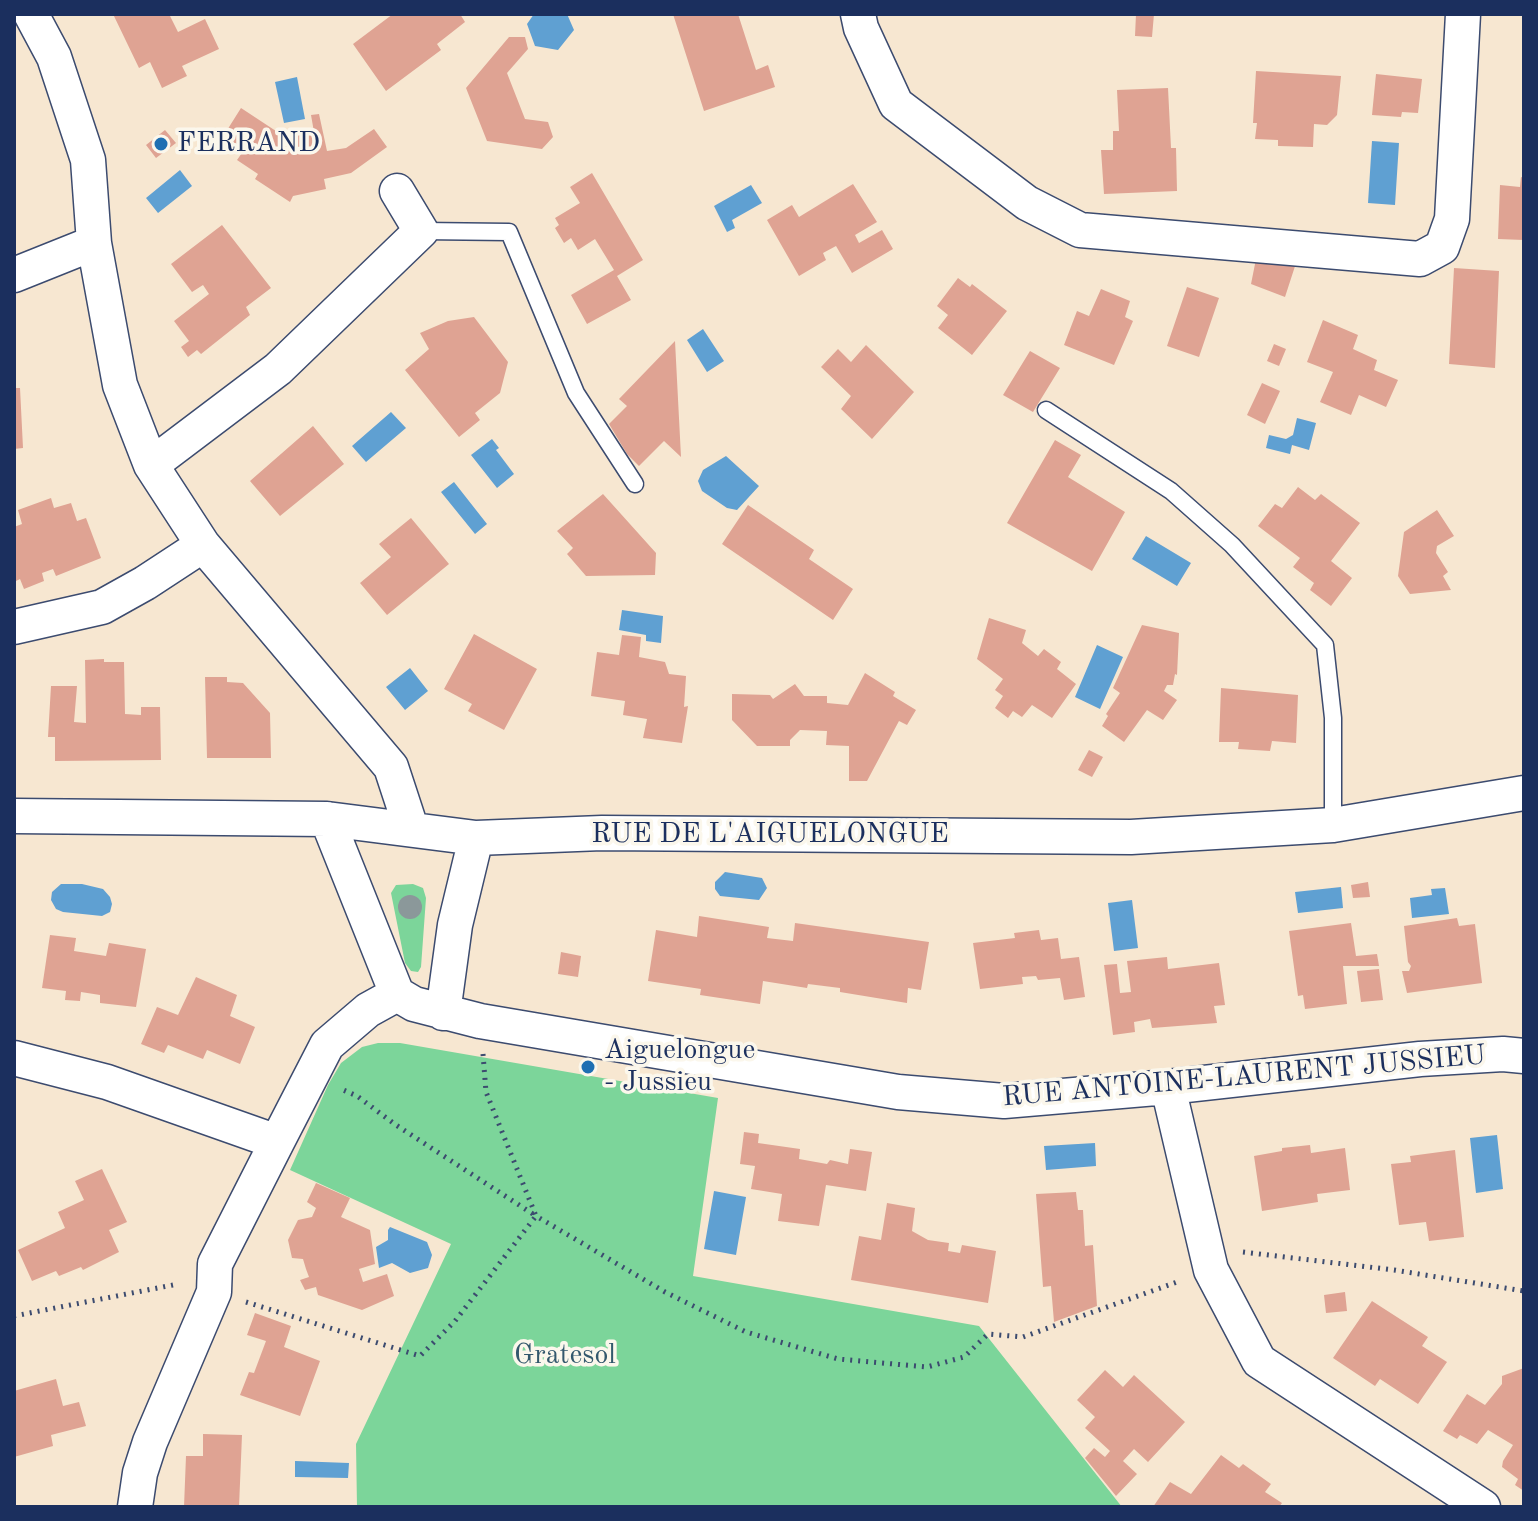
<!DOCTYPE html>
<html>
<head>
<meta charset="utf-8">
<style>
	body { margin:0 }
	#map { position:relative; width:1538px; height:1521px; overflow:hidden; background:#f7e7d1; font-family:"Old Standard TT",serif }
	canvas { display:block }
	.frame { position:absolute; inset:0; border:16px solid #1b2f5e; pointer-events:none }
</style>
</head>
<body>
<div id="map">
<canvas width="1538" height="1521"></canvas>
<div class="frame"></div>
</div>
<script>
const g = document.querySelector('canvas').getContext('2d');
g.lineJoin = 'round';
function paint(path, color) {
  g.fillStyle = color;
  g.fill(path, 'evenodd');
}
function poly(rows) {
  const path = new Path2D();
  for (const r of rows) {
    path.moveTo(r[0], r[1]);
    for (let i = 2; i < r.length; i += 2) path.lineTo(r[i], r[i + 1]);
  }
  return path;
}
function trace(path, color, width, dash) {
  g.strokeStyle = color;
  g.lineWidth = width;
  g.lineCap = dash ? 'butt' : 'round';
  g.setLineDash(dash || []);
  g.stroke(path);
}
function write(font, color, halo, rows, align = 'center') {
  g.font = font + ' "Old Standard TT",serif';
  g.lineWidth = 7;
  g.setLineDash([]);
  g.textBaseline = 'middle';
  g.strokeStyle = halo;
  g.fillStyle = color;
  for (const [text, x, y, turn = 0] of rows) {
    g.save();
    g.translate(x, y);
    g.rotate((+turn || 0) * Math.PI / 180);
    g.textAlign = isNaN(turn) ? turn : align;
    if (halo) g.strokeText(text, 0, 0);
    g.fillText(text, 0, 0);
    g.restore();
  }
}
paint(poly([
	[413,884,423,888,426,898,421,967,418,972,411,971,405,963,391,893,396,885],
	[378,1043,400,1043,718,1098,693,1276,979,1326,1122,1507,357,1507,356,1444,451,1244,290,1170,328,1085,341,1063,362,1047]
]), '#7cd59a');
paint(poly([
	[534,14,567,14,574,30,558,50,535,46,527,24],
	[297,77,305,119,284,123,275,82],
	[1372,141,1399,143,1395,205,1368,203],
	[180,170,192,186,158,213,146,198],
	[751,185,762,203,732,220,735,228,727,232,714,206],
	[703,329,724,361,707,372,687,340],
	[391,412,406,428,366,462,352,446],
	[1297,418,1316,423,1309,450,1292,445,1290,454,1266,448,1269,435,1286,439,1293,435],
	[492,439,499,448,496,450,514,474,497,488,471,455],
	[726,456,759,486,737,510,727,508,702,491,698,481,703,470],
	[454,482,487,524,475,534,441,492],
	[1146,536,1191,563,1177,586,1132,559],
	[622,610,663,616,661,643,646,641,646,635,619,630],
	[1097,645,1123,657,1100,709,1075,697],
	[410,668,428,691,405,710,386,687],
	[725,872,762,878,767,888,759,900,720,896,715,889,715,882],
	[61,884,82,884,103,889,110,897,112,904,110,912,102,916,63,912,56,909,51,900,52,892],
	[1341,887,1343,908,1298,913,1295,892],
	[1445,888,1449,914,1412,918,1410,898,1432,895,1431,889],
	[1132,900,1138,948,1114,951,1108,903],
	[1497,1135,1503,1189,1476,1193,1470,1138],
	[1095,1143,1096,1166,1046,1170,1044,1146],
	[714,1191,746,1197,736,1255,704,1249],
	[390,1227,427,1242,432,1255,428,1268,410,1273,392,1263,379,1268,376,1247,388,1240,388,1230],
	[295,1461,349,1463,348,1478,295,1477]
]), '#5fa0d2');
paint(poly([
	[113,14,169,14,178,32,205,19,219,49,182,66,187,76,162,88,150,62,139,68],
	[393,14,460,14,465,22,437,44,441,50,386,91,353,44],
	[673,14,738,14,756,70,768,65,775,87,704,111],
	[1136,14,1154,14,1152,37,1135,36],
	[509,37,525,37,528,49,507,73,525,119,548,122,553,137,542,149,487,141,466,88],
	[1256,71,1341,76,1337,115,1327,125,1314,124,1313,147,1278,146,1278,140,1255,139,1257,123,1253,123],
	[1376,74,1422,79,1418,113,1402,112,1401,117,1372,115],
	[1168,88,1171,148,1176,148,1177,191,1104,194,1101,150,1113,150,1113,131,1119,131,1117,90],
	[241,108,285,137,314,132,311,115,319,114,327,151,346,148,374,129,387,147,351,173,324,179,326,189,293,196,290,202,255,179,258,174,237,160,244,150,224,135],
	[165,130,176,143,156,158,146,145],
	[592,173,643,260,617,276,631,300,587,324,571,295,614,270,595,239,578,250,571,238,564,243,555,228,559,225,555,218,580,203,570,187],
	[1521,177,1524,178,1524,240,1498,239,1500,185,1520,187],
	[853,184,877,222,855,235,859,243,882,230,893,249,852,273,836,246,823,253,826,260,799,276,767,220,792,205,799,217],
	[222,225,271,288,246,307,250,315,201,354,197,350,188,357,181,347,189,341,174,321,209,294,203,285,192,292,171,264],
	[1256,259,1297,260,1285,297,1251,284],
	[1454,268,1499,271,1495,368,1449,364],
	[958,278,970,287,972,284,1007,311,972,355,938,328,948,315,937,306],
	[1187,287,1219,298,1199,357,1167,346],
	[1101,289,1130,301,1125,317,1133,321,1114,365,1064,345,1077,311,1089,316],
	[474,317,508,362,500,393,475,413,480,420,459,437,405,370,429,349,420,333,448,321],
	[1323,320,1358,335,1353,349,1377,360,1374,370,1398,380,1386,407,1359,395,1351,415,1320,402,1333,372,1307,362],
	[675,341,681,457,664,441,639,466,627,454,609,424,627,406,619,399],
	[1274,344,1286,349,1279,366,1267,361],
	[866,345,914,392,872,439,841,409,851,396,821,367,838,349,851,362],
	[1030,351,1060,368,1033,412,1003,395],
	[1262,383,1280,391,1265,424,1247,415],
	[14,388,20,388,23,448,14,449],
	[313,426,344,464,280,516,250,481],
	[1055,440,1081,455,1068,477,1125,512,1092,571,1007,523],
	[1298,487,1315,500,1321,494,1360,523,1331,561,1352,578,1331,606,1310,590,1314,583,1293,567,1300,558,1258,526,1275,504,1282,508],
	[603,494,656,553,655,575,586,576,567,554,573,548,557,531],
	[51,498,54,508,71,503,77,521,86,518,101,558,56,576,53,569,42,573,44,581,24,589,20,579,14,582,14,527,22,524,18,510],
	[748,505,814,550,809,559,853,589,833,620,722,544],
	[1437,510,1454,536,1437,546,1436,553,1448,572,1443,576,1451,590,1410,594,1398,576,1404,532],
	[411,518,449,564,387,615,360,583,391,557,379,544],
	[989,618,1026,630,1022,643,1038,656,1044,649,1061,662,1057,669,1076,684,1052,718,1032,705,1022,717,1013,711,1008,718,995,708,1003,696,995,690,1003,679,977,659],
	[1142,625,1179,633,1177,675,1175,674,1173,685,1167,685,1164,691,1177,700,1163,720,1147,710,1124,742,1102,726,1108,716,1106,714,1120,693,1113,688],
	[474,634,537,669,504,730,468,711,472,704,444,689],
	[622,635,641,637,639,657,665,662,669,674,686,676,684,707,688,706,682,743,643,738,647,719,623,715,625,701,591,696,597,652,619,655],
	[104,659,104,662,124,662,125,714,141,715,141,707,160,707,161,760,55,761,55,737,48,737,51,686,77,686,74,722,86,723,85,660],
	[865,673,895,692,893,696,916,710,907,725,899,721,867,781,849,781,849,746,826,745,827,731,800,730,790,740,790,746,757,746,732,720,732,694,770,695,773,699,795,684,804,696,827,696,827,703,848,705],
	[205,677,227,677,227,682,243,683,270,713,271,758,207,758],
	[1221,688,1298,695,1296,743,1272,741,1270,751,1238,749,1239,742,1219,742],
	[1089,750,1103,757,1092,777,1078,770],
	[1368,882,1370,897,1353,898,1351,885],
	[699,916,769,927,767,938,793,941,795,923,929,942,921,990,908,988,907,1003,840,992,840,988,808,984,807,988,763,981,760,1004,700,995,701,989,648,981,656,930,697,937],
	[1457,918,1459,926,1475,924,1482,983,1407,993,1402,971,1409,971,1411,966,1408,962,1404,926],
	[1351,923,1356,956,1377,954,1379,966,1343,966,1347,1004,1305,1009,1303,995,1298,996,1289,931],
	[1039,930,1041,940,1058,938,1061,959,1079,957,1085,997,1064,1000,1060,978,1038,980,1036,976,1022,977,1023,984,980,989,973,943,1015,938,1014,933],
	[50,935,76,938,74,951,106,956,109,943,146,949,136,1007,100,1003,100,995,81,992,80,1001,65,1000,66,991,42,988],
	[561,952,581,956,578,977,558,974],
	[1167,957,1168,969,1219,963,1225,1005,1214,1006,1217,1023,1152,1028,1150,1019,1134,1022,1135,1032,1113,1035,1104,965,1117,964,1120,993,1131,992,1127,961],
	[1379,969,1383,1000,1361,1002,1357,971],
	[196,977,237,995,230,1016,255,1027,240,1064,207,1050,203,1059,168,1045,164,1053,141,1044,157,1007,178,1015],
	[744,1132,759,1134,758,1143,800,1149,799,1159,827,1164,830,1160,848,1164,850,1149,872,1152,866,1191,826,1185,819,1226,778,1221,782,1194,751,1189,755,1166,740,1164],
	[1310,1145,1311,1153,1345,1148,1350,1190,1317,1194,1318,1202,1262,1211,1254,1156,1282,1151,1282,1148],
	[1455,1150,1464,1237,1429,1241,1426,1222,1399,1225,1391,1164,1411,1162,1410,1156],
	[102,1169,127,1222,109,1230,119,1252,83,1270,81,1267,59,1276,56,1271,32,1281,18,1250,65,1228,58,1212,84,1200,75,1181],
	[316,1183,350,1198,341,1217,370,1230,375,1264,359,1269,363,1282,387,1274,394,1296,362,1310,318,1295,316,1287,305,1290,300,1280,309,1277,306,1269,303,1259,292,1258,288,1240,298,1220,312,1217,316,1208,307,1202],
	[1076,1192,1078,1210,1083,1210,1085,1246,1093,1245,1097,1306,1054,1322,1051,1286,1043,1287,1036,1194],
	[887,1203,915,1208,912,1231,928,1240,949,1243,948,1251,960,1253,962,1245,996,1251,988,1303,851,1280,859,1236,881,1240],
	[1345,1292,1347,1311,1326,1313,1324,1295],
	[1372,1301,1428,1337,1422,1346,1447,1362,1418,1404,1380,1379,1375,1386,1333,1358],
	[255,1313,291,1326,284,1347,320,1361,300,1416,240,1395,249,1372,254,1373,266,1341,247,1335],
	[1524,1368,1524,1491,1515,1485,1518,1479,1502,1467,1503,1461,1513,1445,1488,1430,1477,1444,1460,1435,1457,1439,1443,1431,1467,1394,1485,1405,1502,1384,1502,1376],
	[1105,1370,1123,1387,1134,1375,1185,1422,1148,1462,1134,1449,1123,1461,1137,1474,1116,1496,1085,1458,1094,1448,1105,1457,1110,1451,1085,1428,1095,1417,1077,1400],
	[56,1379,63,1406,79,1402,86,1426,51,1435,53,1446,14,1457,14,1391],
	[203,1434,242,1435,239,1507,184,1507,186,1456,203,1456],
	[1221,1455,1239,1468,1243,1464,1271,1484,1265,1492,1282,1503,1279,1507,1153,1507,1170,1482,1191,1494]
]), '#dfa393');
const lane = poly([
	[421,231,509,232,576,393,635,484],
	[1046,410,1171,491,1232,545,1325,645,1333,718,1333,825]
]);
const street = poly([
	[31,14,54,57,88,160,94,243,120,385,151,465,203,545,391,767,411,828],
	[858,14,861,28,896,104,1027,203,1080,230,1420,259,1442,247,1452,219,1463,14],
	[14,275,94,243],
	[151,465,278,369,421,231,397,191],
	[14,627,102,607,145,583,203,545],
	[14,816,327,819,476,838,602,833,1131,837,1333,825,1524,793],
	[327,819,397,994,414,1004,480,1021,898,1092,1004,1101,1168,1087,1420,1059,1503,1054,1524,1056],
	[443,1013,455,925,476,838],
	[14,1058,107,1082,277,1142],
	[1168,1087,1211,1270,1259,1361,1483,1507],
	[135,1507,140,1473,150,1442,214,1292,215,1264,277,1142,327,1045,368,1010,397,994]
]);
trace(lane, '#3c4b6f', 19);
trace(street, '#3c4b6f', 37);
trace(poly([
	[483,1054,486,1092,536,1216,665,1292,746,1332,838,1359,927,1367,964,1357,988,1334,1023,1337,1180,1281],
	[1243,1252,1394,1270,1524,1291],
	[246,1302,420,1356,455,1321,536,1216,396,1125,357,1096,341,1089],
	[14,1316,178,1284]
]), '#3c4b6f', 5, [2, 6]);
trace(lane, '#fff', 16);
trace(street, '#fff', 34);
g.fillStyle = '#8b989a';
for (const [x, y] of [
	[410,907]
]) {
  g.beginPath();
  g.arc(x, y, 12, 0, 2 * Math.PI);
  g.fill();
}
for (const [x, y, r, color] of [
	[161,144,8,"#1f6fb2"],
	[588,1067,8,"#1f6fb2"]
]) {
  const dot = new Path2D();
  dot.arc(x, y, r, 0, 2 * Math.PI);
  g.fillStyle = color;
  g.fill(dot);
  trace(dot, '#fbf7ec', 3);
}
write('28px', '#1b2f5e', '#fbf7ec', [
	["FERRAND",177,144],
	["Aiguelongue",604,1051],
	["- Jussieu",604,1083]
], 'left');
write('28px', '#1b2f5e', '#fbf7ec', [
	["RUE DE L'AIGUELONGUE",770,835],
	["RUE ANTOINE-LAURENT JUSSIEU",1244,1077,-5]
]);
write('28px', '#33586d', '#fbf7ec', [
	["Gratesol",565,1356]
]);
</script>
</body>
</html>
